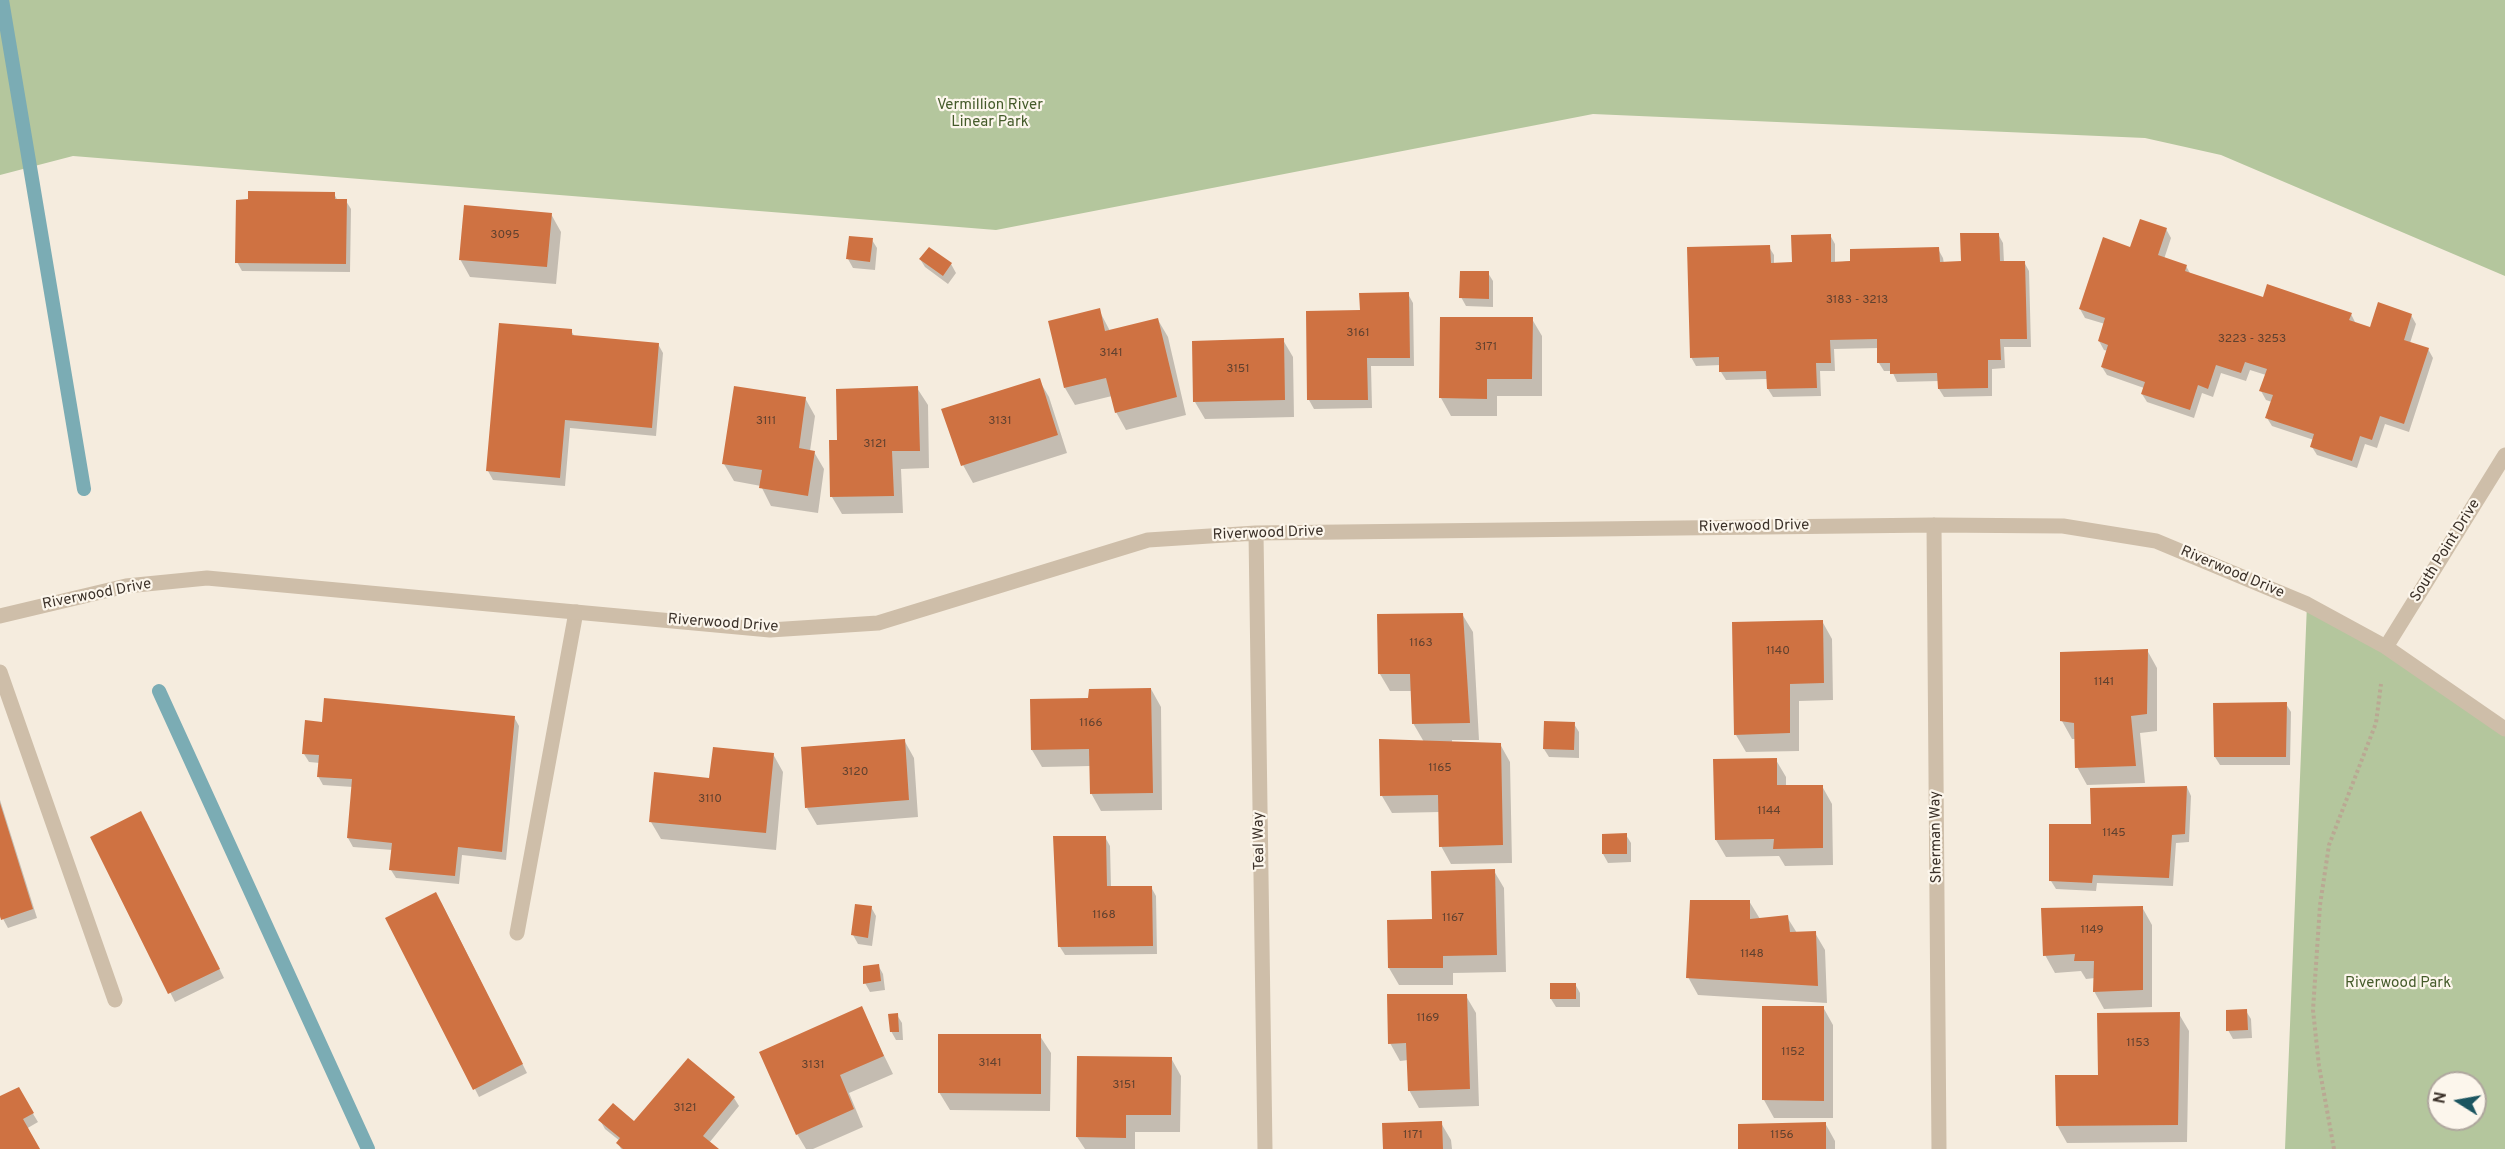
<!DOCTYPE html>
<html>
<head>
<meta charset="utf-8">
<style>
	body { margin:0 }
	#map { position:relative; width:2505px; height:1149px; overflow:hidden; background:#f5ecde; font-family:Overpass,sans-serif }
	canvas { display:block }
	.north { position:absolute; left:2427px; top:1071px; width:60px; height:60px; box-sizing:border-box; background:#fcf6ec; border:2px solid #afa79e; border-radius:50%; rotate:281deg; font-size:16px; font-weight:700; line-height:24px; text-align:center; color:#3b3129 }
	.north::after { content:''; display:block; margin:auto; width:21px; height:27px; background:#1b5560; clip-path:polygon(50% 0,100% 100%,50% 72%,0 100%) }
</style>
</head>
<body>
<div id="map">
<canvas width="2505" height="1149"></canvas>
<div class="north">N</div>
</div>
<script>
const g = document.querySelector('canvas').getContext('2d');
g.lineJoin = 'round';
function paint(path, color) {
  g.fillStyle = color;
  g.fill(path, 'evenodd');
}
function poly(rows) {
  const path = new Path2D();
  for (const r of rows) {
    path.moveTo(r[0], r[1]);
    for (let i = 2; i < r.length; i += 2) path.lineTo(r[i], r[i + 1]);
  }
  return path;
}
function trace(path, color, width, dash) {
  g.strokeStyle = color;
  g.lineWidth = width;
  g.lineCap = dash ? 'butt' : 'round';
  g.setLineDash(dash || []);
  g.stroke(path);
}
function write(font, color, halo, rows, align = 'center') {
  g.font = font + ' Overpass,sans-serif';
  g.lineWidth = 4.5;
  g.setLineDash([]);
  g.textBaseline = 'middle';
  g.strokeStyle = halo;
  g.fillStyle = color;
  for (const [text, x, y, turn = 0] of rows) {
    g.save();
    g.translate(x, y);
    g.rotate((+turn || 0) * Math.PI / 180);
    g.textAlign = isNaN(turn) ? turn : align;
    if (halo) g.strokeText(text, 0, 0);
    g.fillText(text, 0, 0);
    g.restore();
  }
}
paint(poly([
	[0,0,2505,0,2505,276,2221,155,2145,138,1593,114,996,230,73,156,0,175],
	[2307,604,2505,729,2505,1149,2285,1149],
	[2439,1083,2475,1083,2475,1119,2439,1119]
]), '#b4c69d');
paint(poly([
	[334,194,338,201,346,201,351,209,350,272,242,271,237,262],
	[551,214,561,232,556,284,470,277,460,259],
	[2166,229,2171,238,2164,259,2186,266,2191,275,2263,299,2351,314,2356,324,2371,329,2411,315,2416,324,2410,343,2428,349,2433,358,2409,432,2385,424,2377,448,2365,444,2357,468,2317,455,2312,447,2314,440,2272,426,2267,418,2272,402,2266,400,2261,391,2266,375,2250,370,2246,381,2221,373,2213,397,2202,393,2194,418,2147,402,2142,394,2144,388,2107,375,2102,367,2108,351,2104,350,2099,341,2105,324,2085,318,2080,309,2131,249],
	[1998,234,2003,243,2004,262,2024,262,2029,271,2031,347,2004,347,2005,368,1992,369,1992,396,1944,397,1939,389,1939,381,1897,382,1892,371,1884,371,1879,363,1879,348,1834,349,1835,371,1820,371,1821,396,1773,397,1768,389,1768,379,1726,380,1721,372,1721,365,1696,366,1691,357,1769,247,1774,255,1774,264,1794,264,1830,235,1835,244,1835,263,1938,249,1943,258,1944,264,1963,263],
	[872,240,877,248,875,270,853,268,848,259],
	[920,259,951,264,956,273,948,284,925,267],
	[1488,273,1493,281,1493,307,1466,306,1461,297],
	[1408,294,1413,303,1414,366,1371,366,1372,408,1314,409,1309,400,1308,312,1361,311],
	[1099,310,1110,331,1158,320,1168,337,1186,415,1126,430,1116,412,1112,396,1075,405,1065,388],
	[1532,319,1542,336,1542,396,1497,396,1497,416,1451,416,1441,398],
	[571,331,575,337,658,344,663,353,656,436,570,428,565,486,493,480,488,471],
	[1283,340,1293,357,1294,417,1205,419,1195,402],
	[1039,380,1049,397,1067,453,973,483,963,465,943,410],
	[917,388,928,405,929,468,901,469,903,513,842,514,832,497,839,441],
	[805,398,815,416,810,451,814,452,824,469,818,513,771,506,761,486,734,481,724,464],
	[1462,614,1473,632,1479,740,1452,740,1452,743,1500,744,1510,762,1512,863,1451,864,1441,846,1440,812,1392,813,1382,796,1424,742,1413,723,1412,691,1390,691,1380,674],
	[1822,621,1832,639,1833,700,1799,701,1799,751,1746,752,1736,735],
	[2147,650,2157,668,2157,731,2140,733,2145,783,2087,785,2077,767,2076,739,2072,739,2062,721],
	[1151,689,1161,707,1162,810,1101,811,1091,793,1091,766,1042,767,1032,750,1090,700],
	[2286,704,2291,712,2290,765,2220,765,2215,757],
	[514,717,519,726,506,860,462,855,459,884,396,878,391,870,393,850,353,847,348,838,353,787,323,785,318,776,320,763,309,762,304,754,323,723],
	[1574,724,1579,732,1579,758,1549,757,1544,749],
	[904,740,914,758,918,817,817,825,807,808],
	[773,754,783,772,776,850,661,839,651,822,710,780],
	[1776,760,1786,777,1786,787,1822,786,1832,804,1833,865,1785,866,1779,856,1726,857,1716,840],
	[2187,787,2191,796,2189,842,2176,843,2173,886,2097,883,2096,891,2056,889,2051,881,2093,825],
	[0,800,37,918,8,928,2,917,0,918],
	[146,821,224,978,175,1002,92,838],
	[1603,835,1626,835,1631,843,1631,862,1608,863,1603,854],
	[1105,837,1110,846,1111,887,1151,887,1156,896,1157,954,1065,955,1060,947],
	[1494,871,1504,888,1506,972,1453,973,1453,985,1399,985,1389,968,1433,920],
	[1749,901,1760,919,1787,917,1797,933,1815,933,1825,950,1827,1003,1698,995,1688,977],
	[441,902,527,1073,479,1097,475,1089],
	[871,907,876,916,872,946,858,944,853,935],
	[2142,907,2152,925,2152,1007,2104,1009,2094,991,2095,978,2086,979,2081,971,2055,973,2045,955],
	[878,965,883,974,885,990,870,992,865,983],
	[1575,984,1580,993,1580,1007,1556,1007,1551,999],
	[1466,996,1476,1013,1479,1106,1419,1108,1409,1090,1408,1060,1400,1061,1390,1043],
	[1763,1007,1823,1007,1833,1025,1833,1118,1774,1118,1764,1100],
	[861,1008,893,1074,849,1093,863,1127,813,1149,806,1149,797,1134],
	[2246,1011,2251,1019,2252,1038,2233,1039,2228,1030],
	[2179,1014,2189,1031,2187,1142,2067,1143,2057,1125,2099,1076],
	[897,1015,902,1023,903,1040,896,1040,891,1031],
	[1040,1036,1051,1053,1050,1111,950,1110,939,1092],
	[1171,1058,1181,1076,1180,1132,1135,1132,1135,1149,1085,1149,1077,1137],
	[18,1089,38,1122,26,1129,39,1149,0,1149,0,1100],
	[734,1098,739,1106,709,1143,717,1149,621,1149,618,1143,620,1141,605,1129,600,1120,634,1123],
	[1441,1123,1451,1140,1452,1149,1384,1149],
	[1825,1123,1835,1141,1835,1149,1740,1149]
]), '#0003');
trace(poly([
	[2,0,84,489],
	[159,691,368,1149]
]), '#7bacb4', 14);
paint(poly([
	[248,191,335,192,335,199,347,199,346,264,235,263,236,200,248,199],
	[464,205,552,213,547,267,459,260],
	[2140,219,2167,228,2158,255,2187,265,2185,271,2263,297,2267,284,2352,313,2349,320,2370,327,2378,302,2412,314,2404,340,2429,348,2404,424,2380,416,2372,440,2360,436,2352,461,2310,447,2314,434,2265,418,2273,395,2259,391,2267,369,2245,362,2241,373,2216,365,2208,389,2198,385,2190,410,2141,394,2145,382,2101,367,2108,345,2098,341,2105,318,2079,309,2103,237,2130,247],
	[1960,233,1999,233,2000,261,2025,261,2027,339,2000,339,2001,360,1988,360,1988,388,1938,389,1937,373,1890,374,1890,363,1877,363,1877,339,1830,340,1831,363,1816,363,1817,388,1767,389,1766,371,1719,372,1719,357,1690,358,1687,247,1770,245,1771,263,1792,262,1791,235,1831,234,1831,262,1850,261,1850,249,1939,247,1940,262,1961,261],
	[849,236,873,238,870,262,846,259],
	[929,247,952,263,943,276,919,259],
	[1460,271,1489,271,1489,299,1459,298],
	[1409,292,1410,358,1367,358,1368,400,1307,400,1306,311,1360,310,1359,293],
	[1100,308,1105,331,1158,318,1177,397,1115,413,1106,378,1064,388,1048,321],
	[1440,317,1533,317,1532,379,1487,379,1487,399,1439,398],
	[499,323,572,329,572,335,659,343,652,428,565,420,560,478,486,471],
	[1284,338,1285,400,1193,402,1192,341],
	[1040,378,1058,435,961,466,941,409],
	[734,386,806,397,799,448,815,451,808,496,759,488,762,470,722,464],
	[918,386,920,451,892,451,894,496,830,497,829,440,837,440,836,389],
	[1463,613,1470,723,1412,724,1410,674,1378,674,1377,614],
	[1823,620,1824,683,1790,684,1790,733,1734,735,1732,622],
	[2148,649,2147,714,2131,716,2136,766,2075,768,2074,723,2060,721,2060,652],
	[1151,688,1153,793,1090,794,1089,749,1031,750,1030,699,1088,698,1089,689],
	[324,698,515,716,502,852,458,847,455,876,389,870,392,843,347,838,352,779,317,777,319,755,302,754,305,720,322,722],
	[2287,702,2286,757,2214,757,2213,703],
	[1544,721,1575,722,1574,750,1543,749],
	[905,739,909,800,805,808,801,747],
	[1379,739,1501,743,1503,845,1439,847,1438,795,1380,796],
	[713,747,774,753,766,833,649,822,654,772,709,778],
	[1777,758,1777,785,1823,785,1823,848,1773,849,1774,839,1715,840,1713,759],
	[2187,786,2185,834,2172,835,2169,878,2093,875,2092,883,2049,881,2049,824,2091,824,2090,788],
	[0,803,33,909,1,920,0,916],
	[141,811,220,969,168,994,90,837],
	[1627,833,1627,854,1602,854,1602,834],
	[1053,836,1106,836,1107,886,1152,886,1153,946,1058,947],
	[1495,869,1497,955,1443,956,1443,968,1388,968,1387,920,1432,919,1431,871],
	[436,892,523,1064,473,1090,385,918],
	[1690,900,1750,900,1750,919,1788,915,1790,932,1816,931,1818,986,1686,978],
	[855,904,872,906,868,938,851,935],
	[2143,906,2143,990,2093,992,2094,961,2074,961,2075,954,2043,956,2041,908],
	[879,964,881,981,863,984,863,966],
	[1550,983,1576,983,1576,999,1550,999],
	[1387,994,1467,994,1470,1089,1408,1091,1406,1043,1388,1044],
	[862,1006,884,1056,840,1075,854,1109,796,1135,759,1052],
	[1762,1006,1824,1006,1824,1101,1762,1100],
	[2247,1009,2248,1030,2226,1031,2226,1010],
	[2180,1012,2178,1125,2056,1126,2055,1075,2098,1075,2097,1013],
	[898,1013,899,1032,890,1032,888,1014],
	[938,1034,1041,1034,1041,1094,938,1093],
	[1077,1056,1172,1057,1171,1115,1126,1115,1126,1138,1076,1137],
	[688,1058,735,1097,703,1136,719,1149,623,1149,616,1143,620,1138,598,1120,613,1103,634,1121],
	[19,1087,34,1113,23,1119,40,1149,0,1149,0,1096],
	[1442,1121,1443,1149,1383,1149,1382,1123],
	[1826,1122,1826,1149,1738,1149,1738,1124]
]), '#cf7242');
trace(poly([
	[2334,1149,2319,1066,2313,1010,2320,905,2329,845,2376,723,2381,684]
]), '#baa893', 4, [3, 3]);
trace(poly([
	[0,672,115,1000],
	[517,933,576,612]
]), '#cebea9', 15);
trace(poly([
	[1934,525,1939,1149],
	[1256,533,1265,1149],
	[0,616,126,586,207,578,770,630,878,623,1148,540,1256,533,1934,525,2063,526,2156,541,2307,604,2386,647,2505,729],
	[2386,647,2505,455]
]), '#cebea9', 15);
write('12px', '#60412f', null, [
	["3095",505,236],
	["3183 - 3213",1857,301],
	["3161",1358,334],
	["3223 - 3253",2252,340],
	["3171",1486,348],
	["3141",1111,354],
	["3151",1238,370],
	["3111",766,422],
	["3131",1000,422],
	["3121",875,445],
	["1163",1421,644],
	["1140",1778,652],
	["1141",2104,683],
	["1166",1091,724],
	["1165",1440,769],
	["3120",855,773],
	["3110",710,800],
	["1144",1769,812],
	["1145",2114,834],
	["1168",1104,916],
	["1167",1453,919],
	["1149",2092,931],
	["1148",1752,955],
	["1169",1428,1019],
	["1153",2138,1044],
	["1152",1793,1053],
	["3141",990,1064],
	["3131",813,1066],
	["3151",1124,1086],
	["3121",685,1109],
	["1171",1413,1136],
	["1156",1782,1136]
]);
write('15px', '#455b2b', '#fcf6ec', [
	["Vermillion River",990,106],
	["Linear Park",990,123],
	["Riverwood Park",2398,984]
]);
write('15px', '#3b3129', '#fcf6ec', [
	["Riverwood Drive",1754,527,-1],
	["Riverwood Drive",1268,534,-2],
	["South Point Drive",2446,551,-58],
	["Riverwood Drive",2232,573,23],
	["Riverwood Drive",97,595,-11],
	["Riverwood Drive",723,624,4],
	["Sherman Way",1937,837,-91],
	["Teal Way",1260,841,-91]
]);
</script>
</body>
</html>
